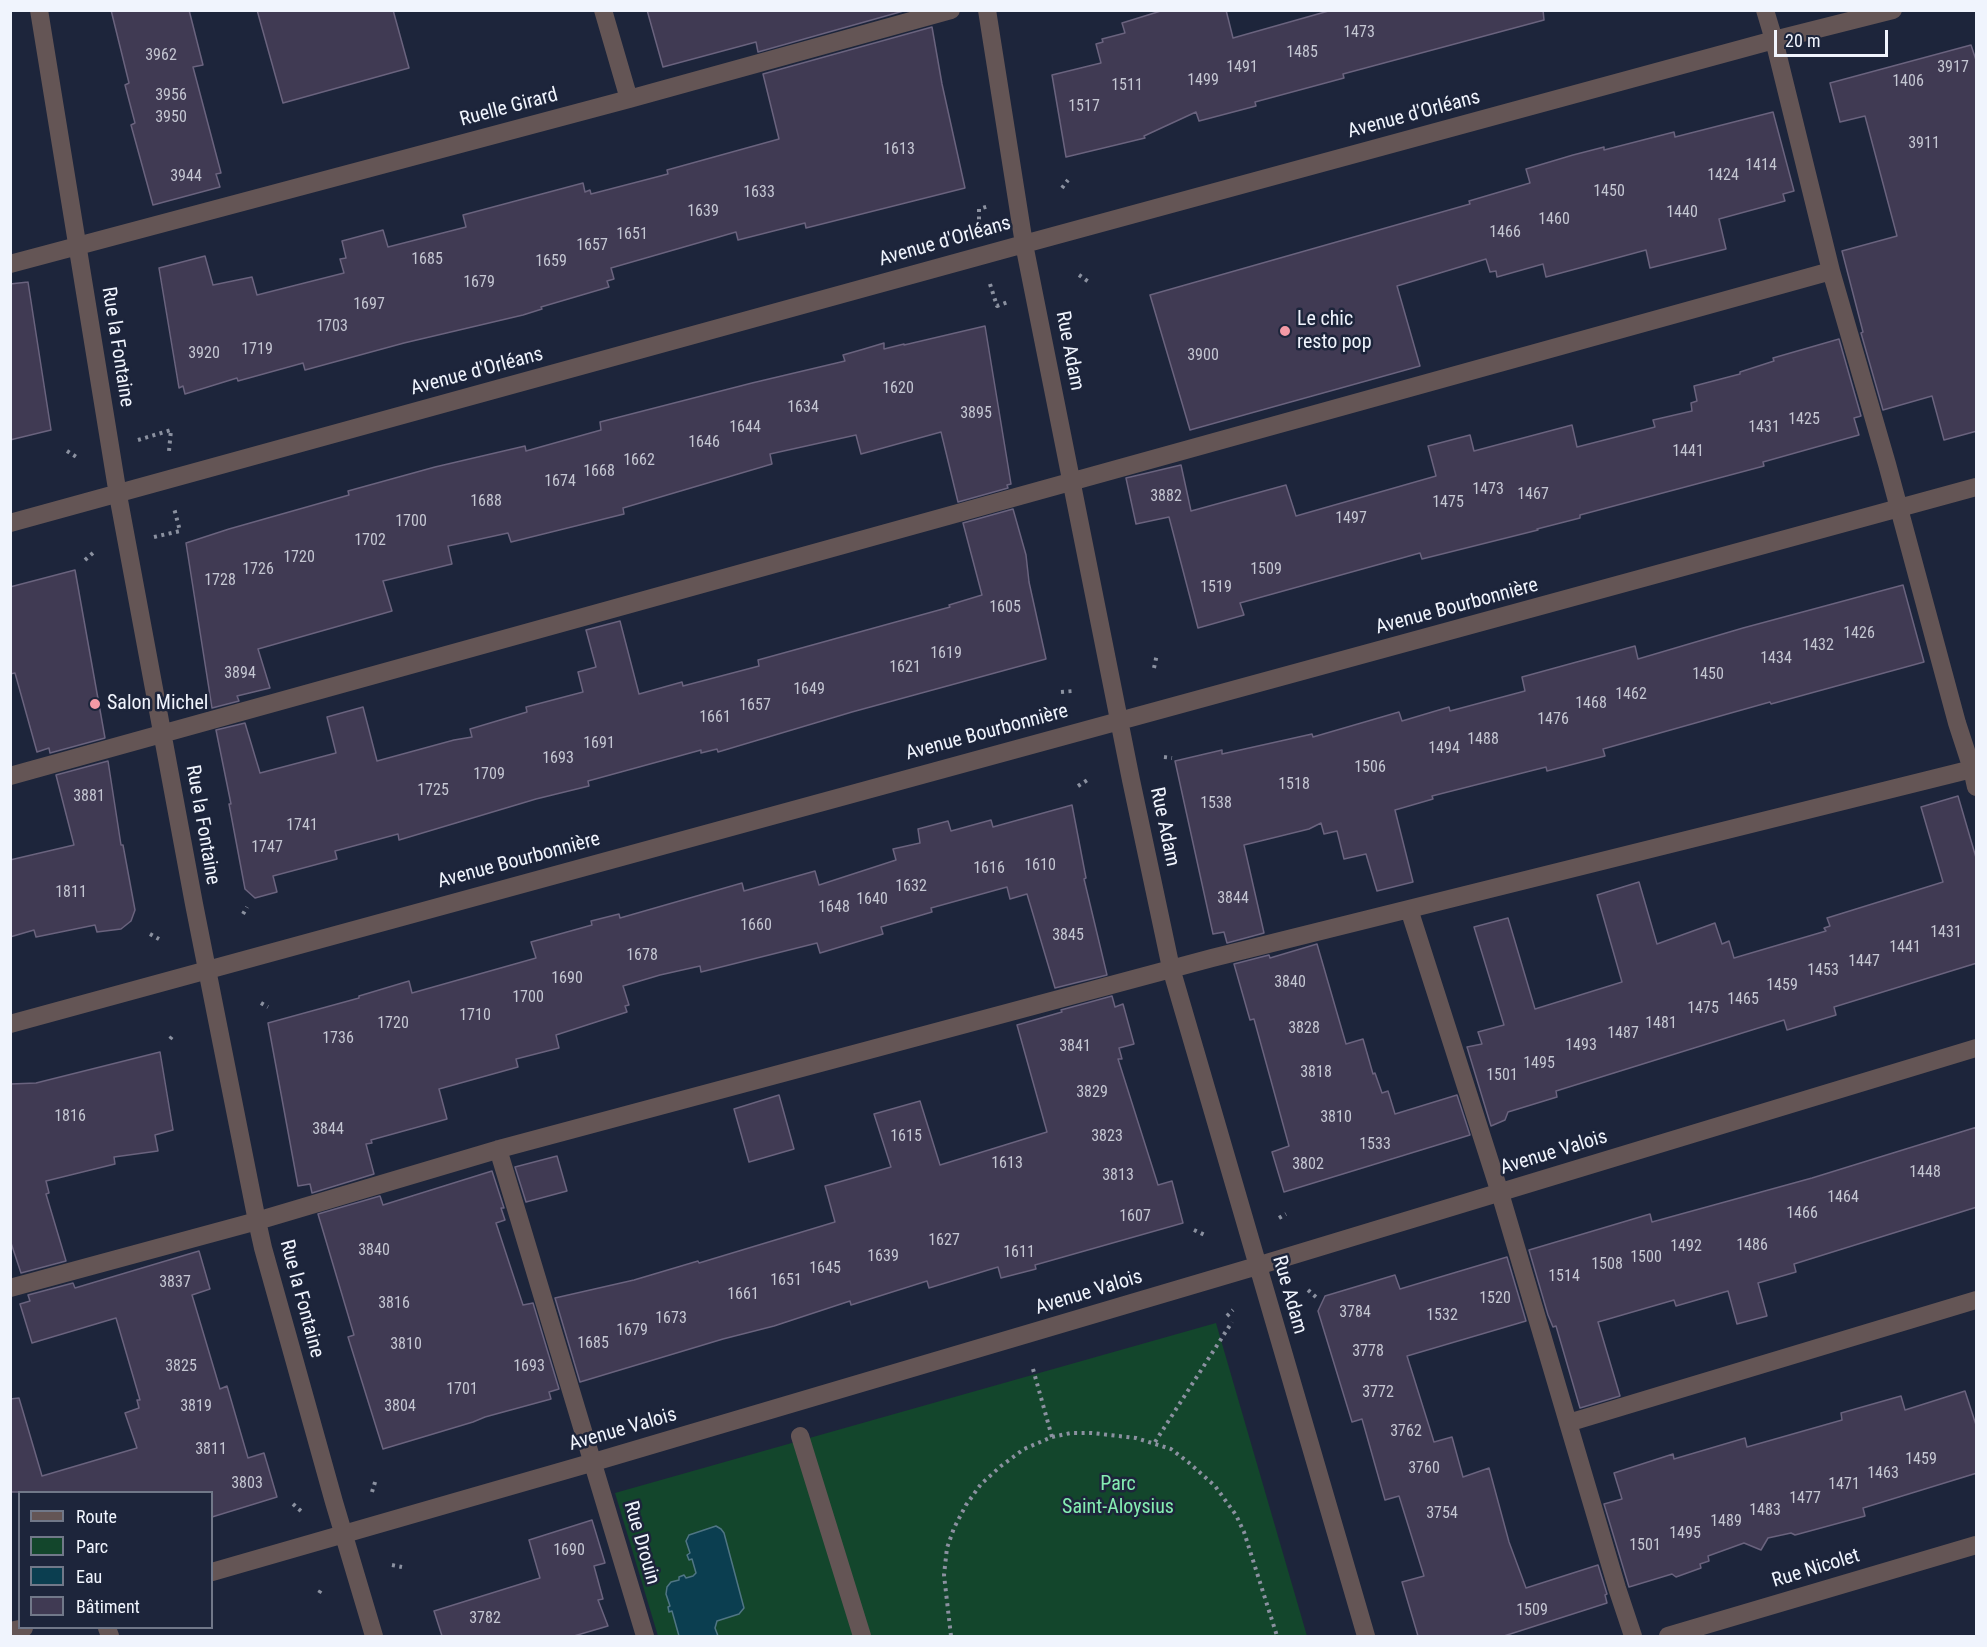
<!DOCTYPE html>
<html>
<head>
<meta charset="utf-8">
<style>
	body { margin:0 }
	#map { position:relative; width:1987px; height:1647px; overflow:hidden; background:#1d253b; font-family:"Roboto Condensed",sans-serif }
	canvas { display:block }
	.frame { position:absolute; inset:0; border:12px solid #f0f4fd; pointer-events:none }
	.legend { position:absolute; left:18px; top:1491px; width:195px; height:138px; box-sizing:border-box; background:#1d253b; border:2px solid #717889; margin:0; padding:8px 10px; list-style:none; font-size:18px; color:#f0f4fd }
	.legend li { display:flex; align-items:center; gap:12px; height:30px }
	.legend b { width:30px; border:2px solid #717889 }
	.scale { position:absolute; left:1774px; top:30px; width:114px; height:27px; box-sizing:border-box; border:3px solid #f0f4fd; border-top:0; padding-left:8px; font-size:18px; line-height:21px; white-space:nowrap; color:#f0f4fd; -webkit-text-stroke:4px #1d253b; paint-order:stroke }
</style>
</head>
<body>
<div id="map">
<canvas width="1987" height="1647"></canvas>
<div class="frame"></div>
<ul class="legend">
<li><b style="height:8px;background:#645555"></b>Route</li>
<li><b style="height:16px;background:#13462c"></b>Parc</li>
<li><b style="height:16px;background:#0b3e50"></b>Eau</li>
<li><b style="height:16px;background:#403a53"></b>Bâtiment</li>
</ul>
<div class="scale">20 m</div>
</div>
<script>
const g = document.querySelector('canvas').getContext('2d');
g.lineJoin = 'round';
function paint(path, color) {
  g.fillStyle = color;
  g.fill(path, 'evenodd');
}
function poly(rows) {
  const path = new Path2D();
  for (const r of rows) {
    path.moveTo(r[0], r[1]);
    for (let i = 2; i < r.length; i += 2) path.lineTo(r[i], r[i + 1]);
  }
  return path;
}
function trace(path, color, width, dash) {
  g.strokeStyle = color;
  g.lineWidth = width;
  g.lineCap = dash ? 'butt' : 'round';
  g.setLineDash(dash || []);
  g.stroke(path);
}
function write(font, color, halo, rows, align = 'center') {
  g.font = font + ' "Roboto Condensed",sans-serif';
  g.lineWidth = 5;
  g.setLineDash([]);
  g.textBaseline = 'middle';
  g.strokeStyle = halo;
  g.fillStyle = color;
  for (const [text, x, y, turn = 0] of rows) {
    g.save();
    g.translate(x, y);
    g.rotate((+turn || 0) * Math.PI / 180);
    g.textAlign = isNaN(turn) ? turn : align;
    if (halo) g.strokeText(text, 0, 0);
    g.fillText(text, 0, 0);
    g.restore();
  }
}
paint(poly([
	[1216,1323,1307,1636,658,1636,615,1493]
]), '#13462c');
const water = poly([
	[716,1526,721,1529,724,1533,744,1608,739,1614,717,1621,715,1628,718,1636,679,1636,672,1611,669,1612,668,1607,670,1606,666,1594,667,1587,671,1582,679,1580,679,1577,684,1575,686,1578,693,1576,696,1573,692,1559,689,1560,687,1555,690,1553,686,1541,689,1535,716,1526]
]);
paint(water, '#0b3e50');
trace(water, '#507584', 1.5);
const building = poly([
	[111,10,189,10,203,65,193,67,221,173,216,174,220,187,153,205,131,125,135,123,125,85,129,83,111,10],
	[257,10,393,10,409,68,283,103,257,10],
	[647,10,907,10,758,52,756,42,663,67,647,10],
	[1164,10,1226,10,1233,38,1332,10,1543,10,1544,20,1343,74,1344,78,1255,102,1256,106,1199,121,1196,112,1144,136,1145,138,1066,157,1052,75,1101,63,1096,44,1103,42,1102,39,1125,33,1122,23,1164,10],
	[932,27,942,84,965,188,806,228,805,223,738,240,736,232,611,268,614,279,607,281,609,287,541,307,542,309,523,315,404,343,305,370,303,363,238,381,237,378,185,394,183,386,179,388,159,268,205,256,213,285,252,277,257,295,344,273,340,259,346,258,342,241,383,230,388,247,466,227,463,215,583,183,585,192,590,190,591,194,668,174,667,170,779,139,763,74,932,27],
	[1971,45,1977,63,1977,431,1944,440,1932,396,1883,410,1861,333,1863,332,1842,251,1897,236,1865,116,1840,122,1830,83,1971,45],
	[1773,112,1794,191,1783,194,1785,201,1719,219,1726,249,1650,268,1646,250,1546,277,1543,264,1497,277,1496,271,1490,272,1486,259,1397,286,1420,366,1190,430,1150,295,1470,204,1469,201,1530,183,1526,169,1573,155,1604,147,1604,150,1674,132,1675,137,1773,112],
	[28,282,51,430,10,440,10,284,28,282],
	[985,326,1011,484,1007,485,1008,488,958,502,941,432,861,454,856,435,770,454,772,464,623,508,624,514,511,542,508,533,448,546,452,564,383,581,392,611,258,649,270,688,237,696,239,701,212,708,186,543,229,529,349,495,348,491,435,467,525,446,526,451,601,430,600,422,752,383,845,361,843,355,864,349,884,343,884,349,904,344,904,345,985,326],
	[1839,339,1861,416,1854,418,1859,435,1763,462,1764,466,1580,515,1580,518,1537,529,1538,530,1422,559,1420,553,1240,603,1244,615,1198,628,1169,517,1136,524,1126,478,1143,474,1181,465,1191,511,1286,485,1296,516,1436,476,1428,446,1470,435,1474,451,1572,425,1577,447,1655,427,1653,420,1692,411,1691,403,1697,401,1694,386,1740,374,1740,372,1774,361,1773,358,1839,339],
	[1013,509,1026,555,1029,582,1046,659,852,712,718,752,717,749,701,753,701,750,588,781,589,786,536,799,399,840,398,834,335,851,337,859,273,876,277,892,255,898,245,889,229,804,231,804,216,730,245,723,260,773,336,753,327,717,363,707,377,761,454,740,472,737,470,729,527,712,526,707,583,692,578,672,596,667,586,630,620,621,639,694,682,682,683,686,759,666,758,660,950,607,949,605,982,595,963,523,1013,509],
	[75,570,105,738,50,753,49,748,37,752,15,673,10,674,10,587,75,570],
	[1903,585,1924,662,1771,704,1770,702,1603,749,1605,756,1547,771,1546,767,1432,796,1433,799,1395,810,1413,882,1377,891,1366,854,1344,859,1337,831,1324,834,1321,823,1309,829,1244,845,1264,933,1227,943,1224,932,1213,934,1175,761,1222,750,1222,754,1312,734,1313,737,1399,712,1402,721,1449,707,1450,711,1525,691,1522,677,1635,646,1638,659,1743,628,1903,585],
	[108,761,121,845,123,845,135,910,131,921,121,929,97,932,95,925,36,937,34,930,10,937,10,860,74,845,56,775,108,761],
	[1958,796,1977,861,1977,963,1834,1007,1836,1015,1787,1030,1784,1020,1556,1091,1557,1097,1508,1112,1505,1120,1491,1126,1467,1047,1482,1044,1478,1032,1504,1025,1474,927,1508,918,1535,1009,1622,982,1597,895,1639,882,1657,944,1715,923,1722,944,1729,941,1734,958,1826,931,1824,928,1830,926,1827,918,1943,882,1921,807,1958,796],
	[1072,805,1086,878,1084,879,1107,975,1055,988,1027,894,1010,899,1007,887,931,908,932,912,881,927,883,934,820,953,817,943,701,972,700,966,660,975,623,986,629,1005,625,1006,627,1012,556,1035,559,1048,516,1059,518,1067,439,1089,447,1119,371,1140,372,1143,366,1144,374,1174,312,1193,310,1184,298,1186,268,1023,359,998,359,996,409,981,412,993,536,958,531,942,592,925,591,921,619,914,620,918,742,883,744,891,815,871,819,885,896,860,893,849,920,843,918,829,948,821,951,831,991,820,993,827,1072,805],
	[1317,944,1346,1044,1363,1039,1373,1074,1375,1073,1382,1093,1388,1091,1395,1114,1457,1095,1470,1135,1284,1192,1272,1152,1289,1146,1254,1019,1250,1020,1234,964,1269,955,1270,958,1317,944],
	[1112,996,1115,1007,1123,1004,1134,1044,1119,1048,1122,1059,1118,1059,1158,1185,1172,1181,1183,1223,1035,1265,1036,1269,1001,1278,998,1267,929,1288,927,1281,851,1305,850,1301,774,1326,723,1339,580,1382,555,1298,634,1280,698,1261,699,1263,835,1222,825,1186,891,1167,874,1114,920,1101,940,1165,1047,1132,1017,1025,1062,1012,1061,1010,1112,996],
	[160,1052,173,1130,155,1135,158,1151,114,1157,115,1164,46,1181,49,1193,46,1194,66,1261,21,1273,10,1240,10,1084,36,1083,160,1052],
	[779,1095,794,1149,749,1162,734,1109,779,1095],
	[1977,1127,1977,1207,1794,1264,1796,1272,1758,1283,1767,1316,1737,1324,1728,1291,1676,1306,1674,1300,1598,1322,1620,1396,1580,1408,1556,1326,1553,1327,1548,1315,1529,1250,1650,1214,1652,1222,1812,1178,1977,1127],
	[557,1156,567,1191,526,1202,515,1167,557,1156],
	[492,1171,504,1208,501,1208,505,1220,496,1223,523,1305,533,1303,559,1389,549,1392,551,1399,485,1417,473,1422,383,1449,348,1337,354,1335,318,1214,380,1196,383,1205,492,1171],
	[199,1251,210,1289,192,1295,220,1389,227,1386,248,1458,264,1453,277,1497,212,1517,212,1492,10,1492,10,1399,19,1398,42,1476,137,1448,125,1413,139,1408,137,1400,140,1400,116,1318,32,1343,20,1304,30,1301,28,1295,73,1283,75,1288,199,1251],
	[1507,1257,1526,1321,1407,1356,1434,1442,1452,1437,1463,1477,1489,1468,1509,1542,1526,1588,1598,1565,1607,1594,1605,1595,1607,1603,1504,1636,1418,1636,1402,1582,1424,1576,1399,1496,1385,1500,1362,1419,1352,1422,1318,1311,1325,1296,1395,1275,1400,1289,1507,1257],
	[1965,1391,1977,1428,1977,1473,1863,1508,1865,1516,1795,1535,1791,1533,1768,1538,1761,1550,1744,1543,1708,1556,1709,1561,1700,1564,1701,1568,1676,1577,1672,1574,1629,1587,1604,1504,1622,1499,1614,1473,1673,1454,1674,1459,1745,1438,1747,1447,1842,1420,1841,1413,1901,1396,1905,1410,1965,1391],
	[592,1520,605,1563,594,1566,603,1599,598,1600,608,1626,574,1636,442,1636,434,1611,540,1578,529,1540,592,1520]
]);
paint(building, '#403a53');
trace(building, '#6a637e', 1.5);
trace(poly([
	[1062,188,1068,180],
	[979,227,979,209,989,206],
	[1079,275,1089,282],
	[990,284,997,306,1008,302],
	[138,440,171,430,169,451],
	[67,451,78,458],
	[154,537,180,531,174,508],
	[85,560,93,553],
	[1154,668,1157,654],
	[1061,692,1073,691],
	[1164,757,1172,758],
	[1078,786,1089,779],
	[243,914,247,907],
	[150,934,159,939],
	[261,1003,268,1007],
	[170,1039,174,1034],
	[1279,1218,1286,1214],
	[1194,1230,1207,1236],
	[1308,1290,1316,1297],
	[1227,1316,1233,1310],
	[1033,1369,1052,1437],
	[1155,1442,1232,1322],
	[372,1492,376,1479],
	[293,1504,301,1511],
	[392,1565,402,1567],
	[319,1593,323,1587],
	[951,1636,944,1575,947,1548,954,1528,966,1505,981,1484,1001,1466,1024,1449,1052,1437,1071,1433,1092,1433,1136,1438,1171,1449,1188,1462,1215,1486,1236,1515,1244,1532,1277,1636]
]), '#8b91a0', 4, [3, 4.5]);
trace(poly([
	[39,10,118,495,194,904,257,1221,263,1248,334,1502,374,1636],
	[603,10,629,99],
	[987,10,1024,244,1131,780,1171,968,1366,1636],
	[1765,10,1774,40,1831,271],
	[10,264,629,99,951,10],
	[10,523,1024,244,1774,40,1893,10],
	[10,776,1831,271,1887,464,1957,723,1972,769],
	[1409,909,1500,1193,1617,1588,1633,1636],
	[10,1024,1976,487],
	[498,1149,645,1636],
	[10,1288,257,1221,503,1148,1212,958,1972,769,1976,787],
	[1568,1423,1976,1300],
	[800,1436,862,1636],
	[212,1572,594,1462,1257,1266,1976,1048],
	[107,1628,110,1636],
	[10,1631,24,1628],
	[1668,1636,1976,1545]
]), '#645555', 18);
for (const [x, y, r, color] of [
	[1285,331,6,"#f49aa6"],
	[95,704,6,"#f49aa6"]
]) {
  const dot = new Path2D();
  dot.arc(x, y, r, 0, 2 * Math.PI);
  g.fillStyle = color;
  g.fill(dot);
  trace(dot, '#1d253b', 2);
}
write('16px', '#c4c6d2', null, [
	["1473",1359,33],
	["1485",1302,53],
	["3962",161,56],
	["1491",1242,68],
	["3917",1953,68],
	["1499",1203,81],
	["1406",1908,82],
	["1511",1127,86],
	["3956",171,96],
	["1517",1084,107],
	["3950",171,118],
	["3911",1924,144],
	["1613",899,150],
	["1414",1761,166],
	["1424",1723,176],
	["3944",186,177],
	["1450",1609,192],
	["1633",759,193],
	["1639",703,212],
	["1440",1682,213],
	["1460",1554,220],
	["1466",1505,233],
	["1651",632,235],
	["1657",592,246],
	["1685",427,260],
	["1659",551,262],
	["1679",479,283],
	["1697",369,305],
	["1703",332,327],
	["1719",257,350],
	["3920",204,354],
	["3900",1203,356],
	["1620",898,389],
	["1634",803,408],
	["3895",976,414],
	["1425",1804,420],
	["1644",745,428],
	["1431",1764,428],
	["1646",704,443],
	["1441",1688,452],
	["1662",639,461],
	["1668",599,472],
	["1674",560,482],
	["1473",1488,490],
	["1467",1533,495],
	["3882",1166,497],
	["1688",486,502],
	["1475",1448,503],
	["1497",1351,519],
	["1700",411,522],
	["1702",370,541],
	["1720",299,558],
	["1726",258,570],
	["1509",1266,570],
	["1728",220,581],
	["1519",1216,588],
	["1605",1005,608],
	["1426",1859,634],
	["1432",1818,646],
	["1619",946,654],
	["1434",1776,659],
	["1621",905,668],
	["3894",240,674],
	["1450",1708,675],
	["1649",809,690],
	["1462",1631,695],
	["1468",1591,704],
	["1657",755,706],
	["1661",715,718],
	["1476",1553,720],
	["1488",1483,740],
	["1691",599,744],
	["1494",1444,749],
	["1693",558,759],
	["1506",1370,768],
	["1709",489,775],
	["1518",1294,785],
	["1725",433,791],
	["3881",89,797],
	["1538",1216,804],
	["1741",302,826],
	["1747",267,848],
	["1610",1040,866],
	["1616",989,869],
	["1632",911,887],
	["1811",71,893],
	["3844",1233,899],
	["1640",872,900],
	["1648",834,908],
	["1660",756,926],
	["1431",1946,933],
	["3845",1068,936],
	["1441",1905,948],
	["1678",642,956],
	["1447",1864,962],
	["1453",1823,971],
	["1690",567,979],
	["3840",1290,983],
	["1459",1782,986],
	["1700",528,998],
	["1465",1743,1000],
	["1475",1703,1009],
	["1710",475,1016],
	["1720",393,1024],
	["1481",1661,1024],
	["3828",1304,1029],
	["1487",1623,1034],
	["1736",338,1039],
	["1493",1581,1046],
	["3841",1075,1047],
	["1495",1539,1064],
	["3818",1316,1073],
	["1501",1502,1076],
	["3829",1092,1093],
	["1816",70,1117],
	["3810",1336,1118],
	["3844",328,1130],
	["1615",906,1137],
	["3823",1107,1137],
	["1533",1375,1145],
	["1613",1007,1164],
	["3802",1308,1165],
	["1448",1925,1173],
	["3813",1118,1176],
	["1464",1843,1198],
	["1466",1802,1214],
	["1607",1135,1217],
	["1627",944,1241],
	["1486",1752,1246],
	["1492",1686,1247],
	["3840",374,1251],
	["1611",1019,1253],
	["1639",883,1257],
	["1500",1646,1258],
	["1508",1607,1265],
	["1645",825,1269],
	["1514",1564,1277],
	["1651",786,1281],
	["3837",175,1283],
	["1661",743,1295],
	["1520",1495,1299],
	["3816",394,1304],
	["3784",1355,1313],
	["1532",1442,1316],
	["1673",671,1319],
	["1679",632,1331],
	["1685",593,1344],
	["3810",406,1345],
	["3778",1368,1352],
	["3825",181,1367],
	["1693",529,1367],
	["1701",462,1390],
	["3772",1378,1393],
	["3819",196,1407],
	["3804",400,1407],
	["3762",1406,1432],
	["3811",211,1450],
	["1459",1921,1460],
	["3760",1424,1469],
	["1463",1883,1474],
	["3803",247,1484],
	["1471",1844,1485],
	["1477",1805,1499],
	["1483",1765,1511],
	["3754",1442,1514],
	["1489",1726,1522],
	["1495",1685,1534],
	["1501",1645,1546],
	["1690",569,1551],
	["1509",1532,1611],
	["3782",485,1619]
]);
write('20px', '#f0f4fd', '#1d253b', [
	["Ruelle Girard",509,108,-15],
	["Avenue d'Orléans",1414,115,-15],
	["Avenue d'Orléans",945,242,-16],
	["Rue la Fontaine",117,347,81],
	["Rue Adam",1069,351,79],
	["Avenue d'Orléans",477,372,-15],
	["Avenue Bourbonnière",1457,607,-15],
	["Avenue Bourbonnière",987,733,-15],
	["Rue la Fontaine",202,825,80],
	["Rue Adam",1164,827,78],
	["Avenue Bourbonnière",519,861,-15],
	["Avenue Valois",1554,1153,-17],
	["Avenue Valois",1089,1293,-17],
	["Rue Adam",1289,1295,74],
	["Rue la Fontaine",301,1299,75],
	["Avenue Valois",623,1430,-16],
	["Rue Drouin",641,1543,74],
	["Rue Nicolet",1816,1569,-17]
]);
write('20px', '#f0f4fd', '#1d253b', [
	["Le chic",1297,320],
	["resto pop",1297,343],
	["Salon Michel",107,704]
], 'left');
write('20px', '#85eeb2', '#1d253b', [
	["Parc",1118,1485],
	["Saint-Aloysius",1118,1508]
]);
</script>
</body>
</html>
